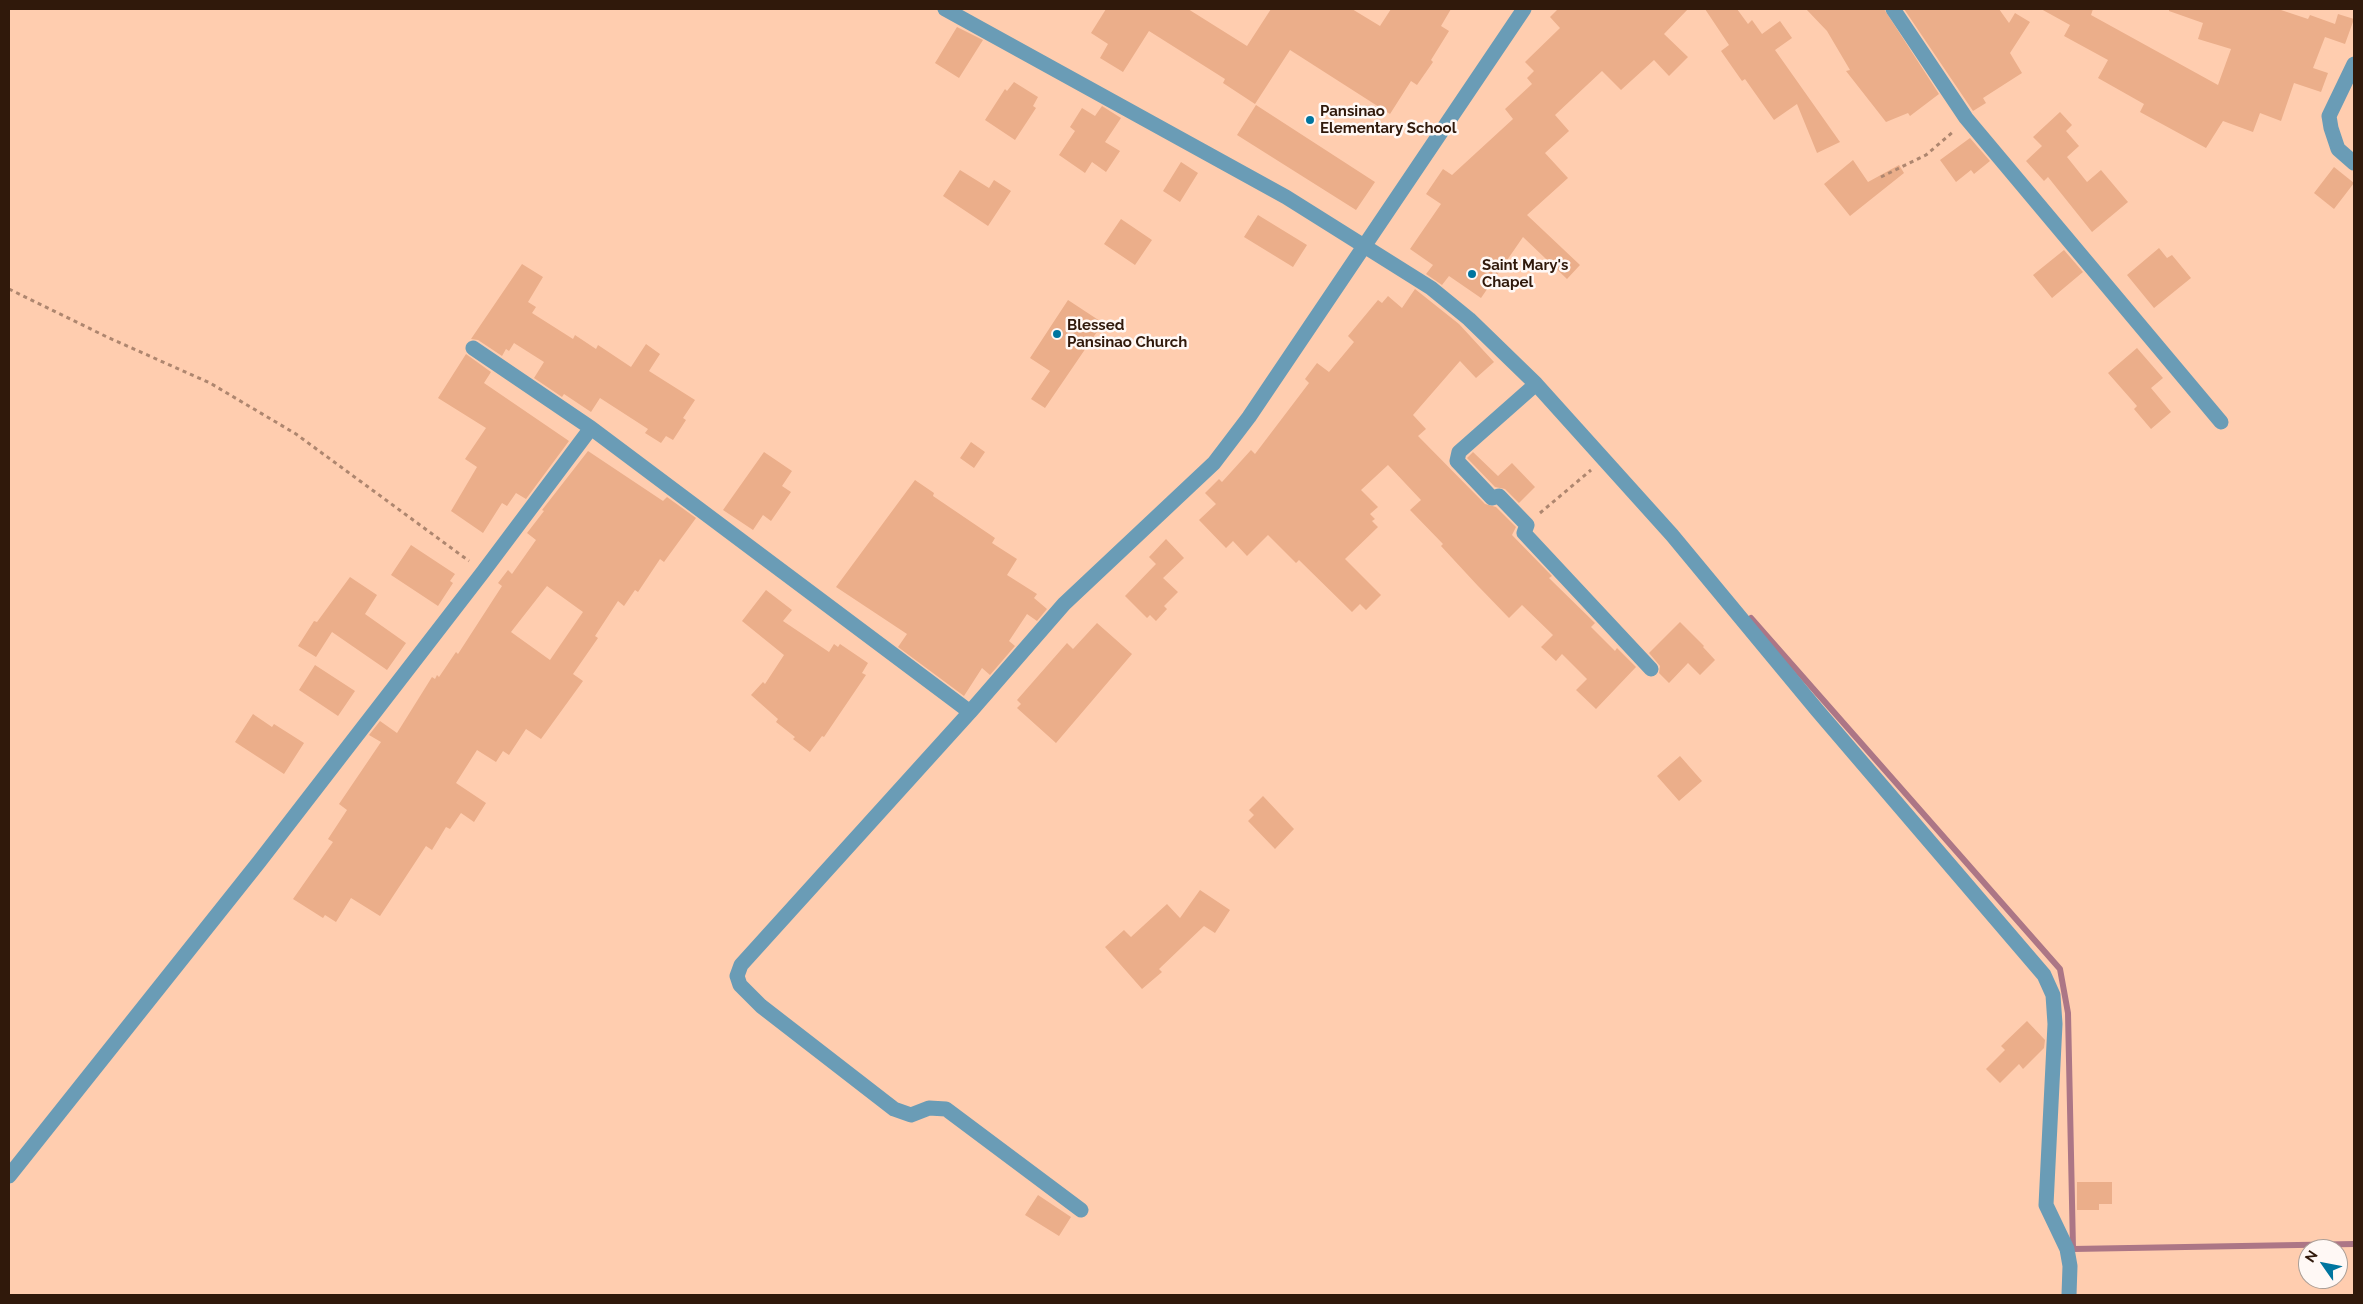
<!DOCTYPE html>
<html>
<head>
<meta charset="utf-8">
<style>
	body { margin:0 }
	#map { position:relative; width:2363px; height:1304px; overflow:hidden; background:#ffcdaf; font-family:Raleway,sans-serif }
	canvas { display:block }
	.frame { position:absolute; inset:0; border:10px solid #30190b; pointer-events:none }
	.north { position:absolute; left:2298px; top:1239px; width:50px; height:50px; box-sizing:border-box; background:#fff8f5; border:1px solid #ac9f97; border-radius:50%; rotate:303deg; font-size:14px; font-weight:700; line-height:20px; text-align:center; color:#30190b }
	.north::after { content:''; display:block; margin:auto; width:18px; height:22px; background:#00759f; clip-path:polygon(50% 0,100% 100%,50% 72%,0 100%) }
</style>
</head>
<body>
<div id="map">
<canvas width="2363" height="1304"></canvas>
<div class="frame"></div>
<div class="north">N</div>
</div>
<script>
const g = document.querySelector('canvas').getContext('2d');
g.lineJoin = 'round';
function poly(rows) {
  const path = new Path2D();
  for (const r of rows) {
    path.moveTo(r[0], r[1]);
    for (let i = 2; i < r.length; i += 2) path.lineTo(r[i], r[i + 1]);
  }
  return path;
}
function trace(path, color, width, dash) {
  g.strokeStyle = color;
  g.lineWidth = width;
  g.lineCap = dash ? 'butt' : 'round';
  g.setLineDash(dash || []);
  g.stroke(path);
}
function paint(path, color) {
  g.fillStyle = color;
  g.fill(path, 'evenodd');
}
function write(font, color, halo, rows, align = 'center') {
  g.font = font + ' Raleway,sans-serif';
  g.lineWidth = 5;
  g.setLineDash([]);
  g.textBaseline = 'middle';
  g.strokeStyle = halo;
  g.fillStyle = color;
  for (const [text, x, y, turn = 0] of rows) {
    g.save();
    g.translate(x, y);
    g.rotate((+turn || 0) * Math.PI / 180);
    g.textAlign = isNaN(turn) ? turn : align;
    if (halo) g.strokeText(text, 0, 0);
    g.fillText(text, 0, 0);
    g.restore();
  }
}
trace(poly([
	[1751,618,2060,969,2068,1013,2073,1249,2354,1244]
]), '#ac7686', 6);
paint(poly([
	[1106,9,1188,9,1247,46,1271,9,1352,9,1380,26,1391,9,1451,9,1441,26,1449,31,1431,60,1433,62,1417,85,1411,81,1390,114,1290,50,1255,104,1223,83,1225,79,1149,31,1123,72,1100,58,1108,44,1091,33],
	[1558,9,1688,9,1664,34,1688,57,1669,76,1654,60,1621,90,1602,71,1555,115,1569,131,1545,153,1568,178,1527,215,1580,265,1567,279,1523,237,1481,298,1449,276,1442,285,1426,274,1433,265,1410,249,1441,204,1426,194,1443,169,1452,175,1513,119,1505,109,1532,84,1527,78,1534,71,1525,62,1560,28,1550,17],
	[1705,9,1737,9,1748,24,1752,20,1762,34,1780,21,1792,38,1775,50,1840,142,1817,153,1797,104,1774,120,1745,79,1742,81,1721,51,1729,45],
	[1806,9,1884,9,1939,94,1910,116,1908,113,1886,122,1846,71,1850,70,1827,31],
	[1904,9,1999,9,2009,23,2015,13,2030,22,2010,53,2022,73,1983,98,1986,103,1973,111],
	[2041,9,2093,9,2091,15,2218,85,2231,49,2198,39,2203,23,2169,11,2169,9,2278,9,2308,19,2310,15,2335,24,2338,14,2354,19,2345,44,2325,37,2313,68,2328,73,2321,92,2294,83,2281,121,2260,113,2253,132,2223,121,2206,148,2140,112,2144,104,2098,78,2108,60,2064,36,2070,25],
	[957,27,983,40,959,78,935,63],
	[1014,82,1038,97,1033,106,1036,108,1015,140,985,120,1005,89,1007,91],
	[1256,105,1375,182,1356,210,1237,135],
	[1102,106,1121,118,1105,142,1120,151,1106,172,1092,162,1085,173,1059,155,1075,131,1070,127,1082,108,1095,116],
	[2060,112,2072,125,2066,131,2079,146,2067,157,2087,182,2101,170,2128,202,2092,232,2048,177,2044,181,2026,161,2042,146,2033,137],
	[1970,138,1990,161,1974,174,1971,170,1956,182,1940,160],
	[1853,160,1868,182,1899,165,1904,173,1850,216,1824,184],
	[1181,162,1198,173,1180,202,1163,191],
	[2334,167,2354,183,2334,209,2314,193],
	[960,170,989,188,994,180,1011,191,988,226,943,196],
	[1258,215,1307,245,1293,267,1244,237],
	[1121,219,1152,240,1135,265,1104,244],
	[2159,248,2167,258,2172,255,2191,278,2154,308,2127,275],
	[2064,250,2083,272,2052,298,2033,275],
	[522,264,543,277,528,302,536,307,532,313,573,339,575,335,596,349,598,345,631,367,646,344,660,354,649,371,695,400,683,418,686,420,673,440,666,436,661,443,645,433,648,429,600,398,591,412,564,394,562,397,534,378,544,362,514,343,509,351,506,349,502,356,478,340,471,339],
	[1415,289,1459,324,1494,362,1476,378,1460,361,1413,415,1426,429,1418,436,1485,504,1496,507,1516,527,1512,535,1552,576,1549,578,1595,623,1591,627,1615,651,1617,648,1636,667,1596,709,1576,690,1587,679,1562,654,1556,661,1541,647,1553,635,1522,605,1509,618,1478,586,1441,546,1443,544,1410,510,1421,500,1388,465,1361,490,1378,507,1370,514,1375,519,1372,521,1378,527,1345,559,1381,595,1366,610,1360,604,1352,612,1299,560,1296,563,1268,535,1247,556,1233,541,1226,548,1199,520,1216,504,1205,493,1219,479,1222,482,1251,450,1255,454,1309,383,1305,379,1317,363,1329,372,1354,342,1348,336,1378,300,1382,303,1388,296,1402,308],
	[1068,300,1103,323,1045,408,1031,399,1050,371,1030,358],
	[2137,348,2163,378,2151,388,2171,412,2151,429,2134,409,2137,406,2108,373],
	[466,354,491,372,484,383,569,441,526,499,516,493,507,506,502,503,483,533,451,511,477,467,465,459,486,428,438,398],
	[971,442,985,452,974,468,960,458],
	[588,451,663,501,667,497,696,518,664,562,660,559,638,592,635,590,624,606,618,601,595,636,598,638,573,674,583,681,541,739,526,729,509,755,503,751,496,762,477,750,456,783,486,803,474,822,461,813,450,829,446,827,432,850,426,846,380,916,351,898,336,922,325,915,323,918,293,899,333,842,328,839,347,810,339,804,381,742,369,735,380,721,397,733,432,677,435,679,437,675,439,677,456,652,458,654,502,586,498,583,508,570,512,574,536,540,527,533,544,511,542,510],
	[547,586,583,612,550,660,511,632],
	[764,452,792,471,782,486,791,492,771,521,763,515,753,530,723,510],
	[1473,452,1498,476,1512,463,1535,487,1519,503,1505,489,1495,487,1467,458],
	[915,480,934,493,933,496,995,538,992,543,1017,559,1007,575,1037,594,1034,598,1047,609,1037,621,1027,614,1009,641,1015,646,990,675,982,668,964,696,898,647,907,634,836,587],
	[1166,539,1184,558,1163,578,1178,592,1164,606,1167,609,1156,621,1150,615,1147,618,1125,596,1156,564,1149,557],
	[411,545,455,574,450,581,453,583,438,606,391,575],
	[350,577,377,595,365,614,406,643,387,670,332,632,316,657,298,646,314,621,317,622],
	[766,590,792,610,783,621,829,652,834,644,838,647,840,644,868,663,862,673,866,675,824,737,822,736,810,752,793,739,795,737,776,722,778,719,751,695,763,682,765,684,784,655,742,621],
	[1680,622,1704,646,1703,647,1715,660,1700,675,1688,663,1669,683,1659,673,1660,666,1649,653],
	[1097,623,1132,654,1056,743,1017,708,1021,704,1017,700,1067,643,1073,649],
	[315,665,355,691,338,716,299,690],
	[253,714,272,727,274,724,304,743,284,774,235,742],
	[1680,756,1702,781,1679,801,1657,776],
	[1263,796,1294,829,1275,849,1248,821,1254,815,1249,810],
	[1200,890,1230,910,1215,933,1204,926,1159,969,1162,972,1142,989,1105,947,1124,930,1131,937,1167,904,1180,918],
	[2027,1021,2045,1040,2044,1048,2023,1069,2019,1064,2000,1083,1986,1069,2005,1050,2001,1046],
	[2077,1182,2112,1182,2112,1204,2099,1204,2099,1210,2077,1210],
	[1038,1195,1071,1217,1059,1236,1025,1215]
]), '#ebae8a');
trace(poly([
	[1881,177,1926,155,1954,131],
	[9,289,107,337,210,383,296,434,469,561],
	[1540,513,1591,470]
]), '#ae866f', 3, [4, 4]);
trace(poly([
	[945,9,1286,197,1431,288,1469,319,1536,384,1672,535,1817,710,2044,975,2053,995,2055,1024,2046,1205,2067,1249,2070,1266,2069,1295],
	[1893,9,1966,118,2221,422],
	[2354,64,2329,116,2331,128,2338,149,2354,163],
	[473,348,591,428,970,712,1064,604,1214,463,1249,417,1524,9],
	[1536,384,1459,452,1457,461,1492,498,1499,496,1527,525,1524,533,1651,669],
	[970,712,741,965,737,976,740,985,761,1006,894,1109,911,1115,929,1108,946,1109,1081,1210],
	[9,1176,259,862,483,572,591,428]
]), '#6a9cb6', 15);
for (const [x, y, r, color] of [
	[1310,120,5,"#00759f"],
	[1472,274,5,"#00759f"],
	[1057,334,5,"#00759f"]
]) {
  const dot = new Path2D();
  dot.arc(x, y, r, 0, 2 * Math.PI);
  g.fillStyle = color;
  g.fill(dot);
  trace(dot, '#fff8f5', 2);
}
write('bold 15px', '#30190b', '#fff8f5', [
	["Pansinao",1320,111],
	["Elementary School",1320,128],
	["Saint Mary's",1482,265],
	["Chapel",1482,282],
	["Blessed",1067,325],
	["Pansinao Church",1067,342]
], 'left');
</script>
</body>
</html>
